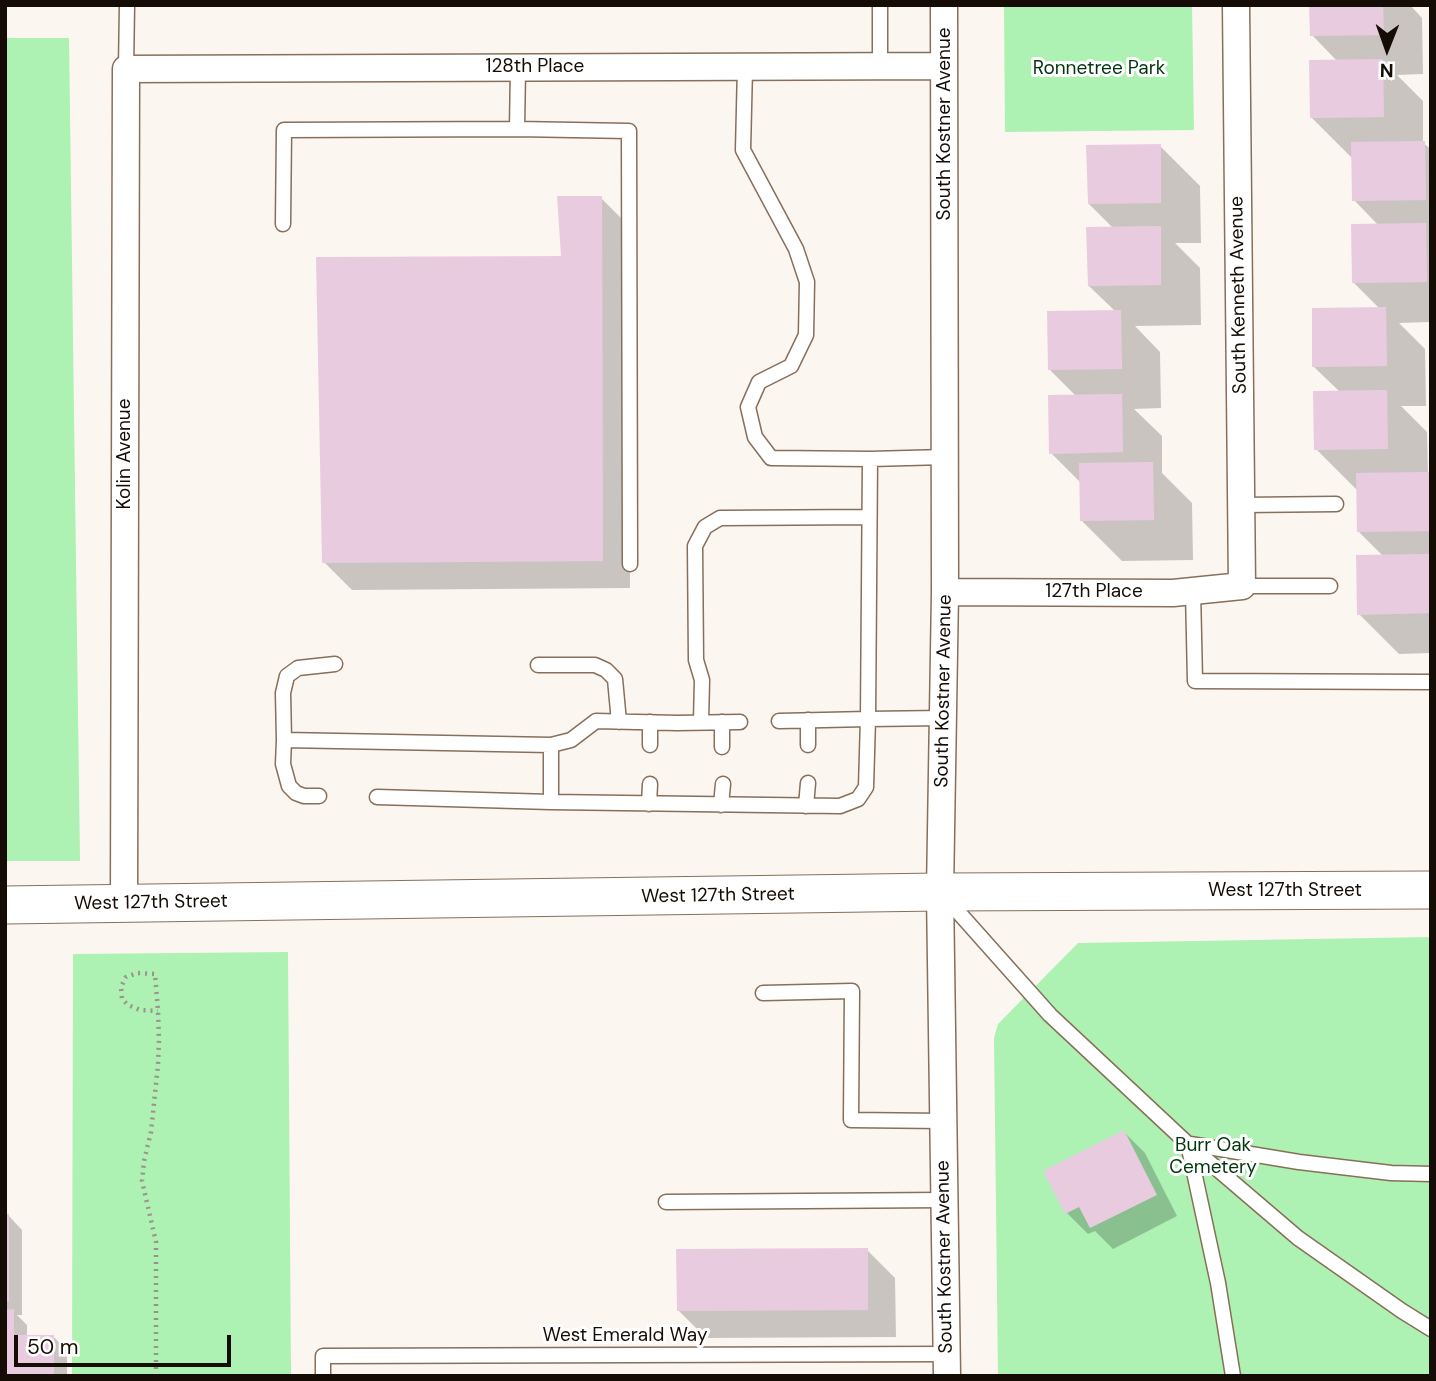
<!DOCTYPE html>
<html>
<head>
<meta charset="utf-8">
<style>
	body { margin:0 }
	#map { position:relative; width:1436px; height:1381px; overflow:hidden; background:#fcf6f1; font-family:"DM Sans",sans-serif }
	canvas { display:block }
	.frame { position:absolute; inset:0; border:7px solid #150c05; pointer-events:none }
	.north { position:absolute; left:1352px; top:14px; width:70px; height:70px; -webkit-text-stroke:5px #fff; paint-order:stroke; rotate:181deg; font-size:19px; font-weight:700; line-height:28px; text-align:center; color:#150c05 }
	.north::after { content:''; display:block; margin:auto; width:24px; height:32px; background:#150c05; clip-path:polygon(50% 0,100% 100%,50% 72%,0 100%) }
	.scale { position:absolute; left:14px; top:1335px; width:217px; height:32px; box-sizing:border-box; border:4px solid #150c05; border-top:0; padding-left:9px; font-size:21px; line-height:24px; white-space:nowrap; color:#150c05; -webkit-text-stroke:5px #fff; paint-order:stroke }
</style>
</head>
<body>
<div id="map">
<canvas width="1436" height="1381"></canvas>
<div class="frame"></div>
<div class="north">N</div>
<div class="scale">50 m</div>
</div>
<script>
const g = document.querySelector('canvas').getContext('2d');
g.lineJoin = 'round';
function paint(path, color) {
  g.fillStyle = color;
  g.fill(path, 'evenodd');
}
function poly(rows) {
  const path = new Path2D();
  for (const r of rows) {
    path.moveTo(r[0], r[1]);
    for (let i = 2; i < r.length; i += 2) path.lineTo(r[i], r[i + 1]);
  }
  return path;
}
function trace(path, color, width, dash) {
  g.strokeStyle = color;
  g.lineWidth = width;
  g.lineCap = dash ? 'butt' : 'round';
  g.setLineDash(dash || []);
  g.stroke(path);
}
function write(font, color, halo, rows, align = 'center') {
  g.font = font + ' "DM Sans",sans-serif';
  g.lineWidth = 6;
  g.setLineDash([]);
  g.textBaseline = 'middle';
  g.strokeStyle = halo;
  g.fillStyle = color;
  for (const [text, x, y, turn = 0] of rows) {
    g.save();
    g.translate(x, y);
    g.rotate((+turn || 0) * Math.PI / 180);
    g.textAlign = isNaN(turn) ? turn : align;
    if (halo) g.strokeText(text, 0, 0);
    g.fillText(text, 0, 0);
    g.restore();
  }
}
paint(poly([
	[1004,5,1192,5,1194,130,1005,132],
	[5,38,69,38,80,861,5,861],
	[1431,937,1431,1376,998,1376,994,1038,998,1024,1078,943],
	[288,952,291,1376,72,1376,73,954]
]), '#adf1b3');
paint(poly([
	[1311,5,1410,5,1422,18,1423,74,1397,75,1423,101,1423,143,1431,149,1431,322,1399,323,1425,349,1426,406,1401,406,1427,432,1428,474,1431,475,1431,653,1399,654,1359,614,1384,557,1358,531,1358,489,1356,489,1316,449,1340,392,1314,367,1380,309,1354,283,1379,226,1354,200,1353,159,1312,118,1337,61,1312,35],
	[1160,146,1200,186,1201,243,1175,243,1200,268,1201,325,1135,326,1160,352,1161,408,1134,409,1162,436,1162,473,1192,503,1193,560,1122,561,1082,521,1081,483,1051,453,1076,396,1049,369,1115,311,1089,286,1114,229,1089,204],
	[601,198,629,226,630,588,352,590,324,562,562,258],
	[1124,1132,1145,1153,1177,1216,1113,1249,1095,1231,1088,1234,1067,1213],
	[8,1215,22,1230,22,1315,17,1315,27,1325,27,1337,53,1336,67,1351,67,1376,5,1376,5,1216],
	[867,1250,895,1278,896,1337,706,1338,678,1310]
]), '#0003');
paint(poly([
	[1309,5,1383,5,1384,35,1310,36],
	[1383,59,1384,117,1310,118,1309,60],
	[1425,141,1426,200,1352,201,1351,142],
	[1161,144,1161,203,1088,204,1086,145],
	[557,196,602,196,603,561,322,563,316,257,561,256],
	[1426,223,1427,282,1352,283,1351,224],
	[1161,226,1161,285,1088,286,1086,227],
	[1386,307,1387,366,1312,367,1312,308],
	[1121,310,1122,369,1048,370,1047,311],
	[1387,390,1388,449,1314,450,1313,391],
	[1122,394,1123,452,1049,454,1048,395],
	[1153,462,1154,520,1080,521,1079,463],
	[1430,472,1431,531,1357,532,1356,473],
	[1430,554,1431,613,1357,615,1356,555],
	[1124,1130,1157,1195,1090,1228,1079,1207,1065,1214,1043,1171],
	[5,1214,9,1214,9,1302,5,1302],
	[868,1248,868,1310,677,1311,676,1249],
	[14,1309,14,1335,54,1335,54,1376,5,1376,5,1310]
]), '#e9cbe0');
const service = poly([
	[880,5,880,66],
	[745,67,743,150,796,249,807,282,806,335,791,366,759,382,748,407,755,437,771,458,870,459],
	[518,68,517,129,629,131,630,564],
	[126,69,127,5],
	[283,224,284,130,517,129],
	[1242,505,1336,504],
	[1242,586,1330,586],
	[1193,591,1195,681,1431,682],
	[538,665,595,665,606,670,615,679,619,722],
	[779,721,868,719,870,459,945,457],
	[701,722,702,680,696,660,695,546,705,527,720,518,869,517],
	[722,722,722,747],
	[284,740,551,745,571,740,596,721,677,723,740,722],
	[650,745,650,722],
	[808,745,808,720],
	[319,796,304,796,296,793,289,786,283,764,284,740,283,693,287,676,298,668,335,664],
	[377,797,551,802,840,806,858,799,866,787,868,719,943,718],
	[551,802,551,745],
	[649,804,650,784],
	[721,805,723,784],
	[806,806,808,783],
	[944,896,1050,1015,1188,1144,1298,1238,1402,1311,1431,1329],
	[763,993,852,991,851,1120,944,1121],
	[1188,1144,1218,1283,1233,1376],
	[1190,1144,1299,1162,1391,1173,1431,1174],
	[666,1202,944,1200],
	[323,1376,323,1356,947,1354]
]);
const minor = poly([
	[944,5,945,592,940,892,947,1376],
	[945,592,1173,593,1242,586,1236,5],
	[124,903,126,69,944,66]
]);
const secondary = poly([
	[5,905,940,892,1431,890]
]);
trace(service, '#876f5a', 17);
trace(minor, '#876f5a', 29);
trace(secondary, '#876f5a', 39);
trace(poly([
	[156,1376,156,1242,142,1181,144,1161,151,1132,158,1065,159,1040,158,1011,155,974,137,973,126,977,121,987,122,999,128,1005,140,1010,158,1011]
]), '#9a938d', 4.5, [2, 5]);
trace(service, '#fff', 14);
trace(minor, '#fff', 26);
trace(secondary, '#fff', 37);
write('19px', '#150c05', '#fff', [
	["128th Place",535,67],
	["South Kostner Avenue",945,124,-90],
	["South Kenneth Avenue",1239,295,-91],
	["Kolin Avenue",125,454,-90],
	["127th Place",1094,592],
	["South Kostner Avenue",944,691,-89],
	["West 127th Street",1285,891],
	["West 127th Street",718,896,-1],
	["West 127th Street",151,903,-1],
	["South Kostner Avenue",945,1257,-91],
	["West Emerald Way",625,1336]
]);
write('19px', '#00350d', '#fff', [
	["Ronnetree Park",1099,69],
	["Burr Oak",1213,1146],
	["Cemetery",1213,1168]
]);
</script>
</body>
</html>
